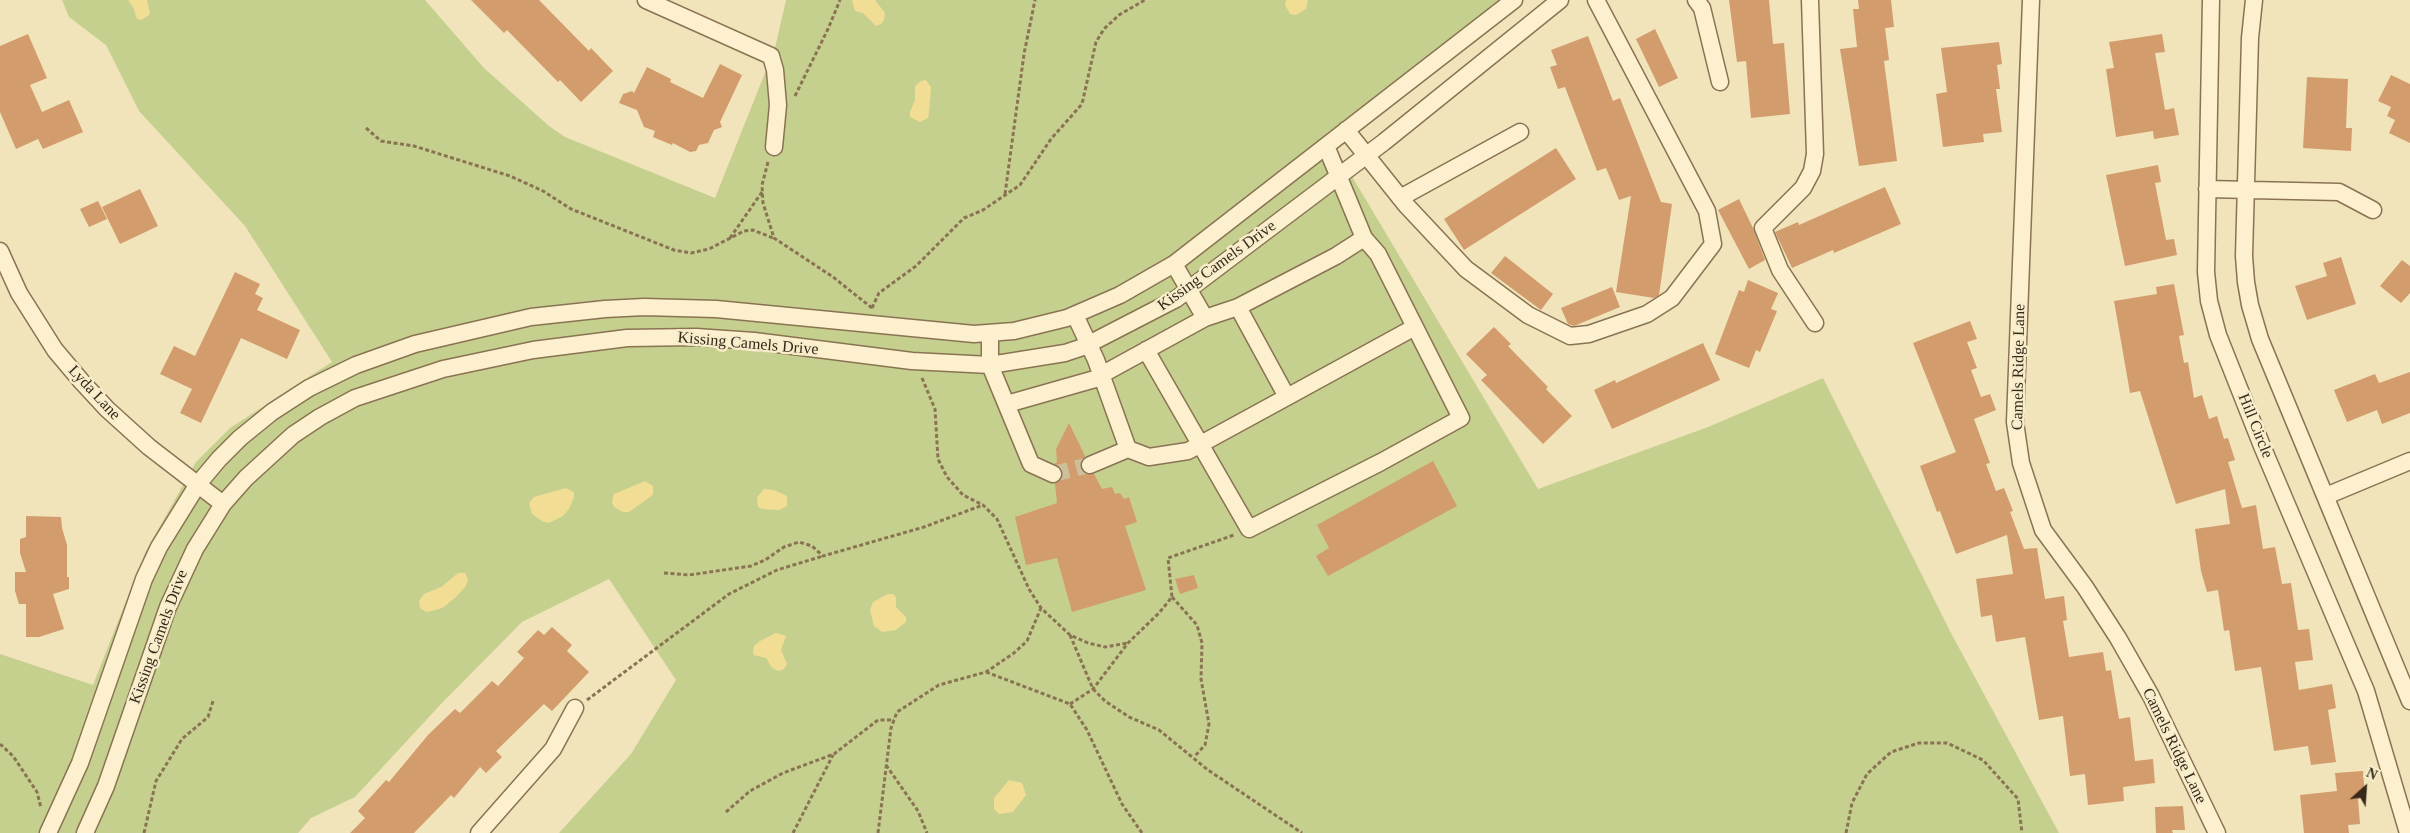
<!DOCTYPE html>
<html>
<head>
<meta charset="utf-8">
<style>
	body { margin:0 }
	#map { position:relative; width:2410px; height:833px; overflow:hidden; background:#f1e4ba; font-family:"Times New Roman",serif }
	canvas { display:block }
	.north { position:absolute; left:2340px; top:763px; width:50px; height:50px; -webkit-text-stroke:4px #f8edcb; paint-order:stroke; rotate:26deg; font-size:14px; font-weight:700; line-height:20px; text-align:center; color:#37291a }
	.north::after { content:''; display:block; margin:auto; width:18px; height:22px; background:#37291a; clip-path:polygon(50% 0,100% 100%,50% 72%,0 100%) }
</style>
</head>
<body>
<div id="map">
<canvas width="2410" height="833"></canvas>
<div class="north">N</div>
</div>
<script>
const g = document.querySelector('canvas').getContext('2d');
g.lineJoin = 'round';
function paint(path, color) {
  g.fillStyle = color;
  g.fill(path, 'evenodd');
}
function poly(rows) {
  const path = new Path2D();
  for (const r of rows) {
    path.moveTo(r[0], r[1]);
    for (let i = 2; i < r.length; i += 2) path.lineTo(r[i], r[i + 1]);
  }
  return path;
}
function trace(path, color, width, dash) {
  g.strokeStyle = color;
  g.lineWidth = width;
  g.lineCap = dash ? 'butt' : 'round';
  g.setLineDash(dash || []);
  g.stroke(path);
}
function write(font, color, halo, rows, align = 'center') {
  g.font = font + ' "Times New Roman",serif';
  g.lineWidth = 5;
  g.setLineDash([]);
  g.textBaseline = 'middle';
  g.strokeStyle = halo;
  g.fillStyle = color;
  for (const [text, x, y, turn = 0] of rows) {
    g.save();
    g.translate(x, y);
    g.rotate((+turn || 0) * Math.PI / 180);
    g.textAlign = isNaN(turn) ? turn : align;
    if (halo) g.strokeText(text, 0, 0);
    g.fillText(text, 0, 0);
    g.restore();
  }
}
paint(poly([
	[62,0,425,0,484,68,549,126,565,137,715,198,775,48,786,0,1502,0,1328,136,1538,489,1708,427,1823,378,1951,633,2059,833,559,833,631,754,676,680,609,579,522,622,441,704,355,797,311,818,298,833,0,833,0,654,93,685,145,553,196,462,230,428,332,362,245,226,139,111,106,45,69,17]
]), '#c5d08e');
paint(poly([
	[128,0,147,0,150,13,148,16,141,20,137,19,133,7],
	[852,0,875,0,885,13,884,20,881,24,876,26,863,13,855,11],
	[1286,0,1308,0,1306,9,1296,15,1290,14,1285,5],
	[926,80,931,87,929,112,928,118,920,122,910,117,910,112,915,100,915,86,921,81],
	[645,481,653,486,653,494,650,497,629,512,623,512,614,507,612,502,614,494],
	[566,488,574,492,574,497,569,509,563,516,549,523,542,521,532,514,529,503,534,497],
	[764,489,774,490,787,496,787,506,779,510,762,509,758,507,757,497],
	[458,573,465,573,468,579,466,586,456,597,444,607,436,610,426,612,420,608,419,601,424,594,441,587],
	[888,594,893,594,896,597,896,607,906,617,906,622,896,630,882,632,874,626,870,610,873,602],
	[776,633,786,636,781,650,787,664,784,669,779,671,772,668,766,658,754,655,753,652,754,646,760,641],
	[1009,780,1022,783,1026,795,1013,812,999,814,994,809,994,798]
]), '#f1dd94');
paint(poly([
	[471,0,539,0,589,51,591,48,613,71,581,102,560,80,558,82,507,30,504,33],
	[1729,0,1769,0,1773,44,1784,43,1790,114,1751,118,1746,61,1737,62],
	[1858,0,1891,0,1894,27,1885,28,1889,60,1884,61,1897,161,1859,166,1840,49,1857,47,1853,9,1859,9],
	[1655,29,1678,78,1659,87,1636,39],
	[28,34,47,78,30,85,42,112,69,100,83,132,43,149,38,139,16,149,0,112,0,46],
	[2162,34,2165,52,2155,53,2165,110,2174,108,2179,135,2154,139,2153,131,2116,137,2106,69,2114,68,2109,42],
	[1588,36,1613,101,1620,98,1661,202,1672,204,1659,295,1654,298,1616,292,1631,196,1619,200,1606,168,1597,171,1565,87,1558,89,1550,67,1557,65,1551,50],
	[1999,42,2002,64,1997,65,2000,89,1996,89,2002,132,1983,134,1984,142,1943,147,1936,94,1947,92,1941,48],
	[720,64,742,75,720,122,722,127,714,130,708,143,699,145,696,151,690,152,673,143,672,145,653,137,655,131,644,127,637,110,619,103,623,94,632,91,634,93,647,67,671,79,670,82,703,98],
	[2391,75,2410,84,2410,143,2389,133,2395,120,2387,116,2391,107,2378,101],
	[2307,77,2348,79,2346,128,2352,128,2351,151,2303,148],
	[1556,148,1576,179,1464,250,1444,219],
	[2158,165,2161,182,2155,183,2166,240,2174,239,2177,255,2125,266,2106,175],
	[1885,187,1901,224,1834,253,1833,250,1792,268,1775,232,1798,222,1799,225],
	[140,189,158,226,120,244,102,207],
	[1739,199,1753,228,1765,260,1749,269,1718,210],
	[98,201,107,219,89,227,80,209],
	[1505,256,1553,294,1541,310,1491,273],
	[2341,257,2356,304,2307,320,2295,286,2327,276,2323,263],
	[2402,260,2410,266,2410,293,2401,303,2380,286],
	[235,272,260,284,255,294,263,298,257,310,300,330,287,359,241,338,201,423,180,413,192,389,160,374,174,346,195,356],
	[1748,280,1778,293,1771,309,1777,311,1760,352,1756,350,1749,368,1715,354,1739,290,1744,292],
	[2174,284,2184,335,2179,336,2184,363,2188,362,2194,398,2202,395,2209,419,2217,416,2224,439,2228,438,2235,460,2228,462,2242,508,2256,505,2263,549,2275,547,2282,584,2291,583,2298,630,2309,629,2313,660,2295,662,2299,690,2332,684,2336,708,2328,710,2336,762,2311,765,2308,746,2274,751,2261,667,2235,671,2229,630,2224,631,2218,590,2207,592,2201,571,2195,529,2230,524,2225,489,2176,504,2140,391,2130,393,2114,301,2157,294,2156,287],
	[1612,287,1620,307,1574,326,1568,324,1561,308],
	[1970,321,1977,339,1967,342,1977,368,1971,370,1981,397,1990,394,1996,410,1974,419,1990,463,1986,464,1996,491,2004,488,2013,511,2010,512,2024,549,2037,548,2045,599,2064,596,2067,620,2063,621,2069,657,2103,652,2106,671,2111,670,2119,719,2130,717,2135,761,2153,759,2155,783,2123,787,2124,801,2088,805,2085,774,2070,776,2063,716,2039,720,2025,637,1996,642,1992,615,1981,617,1976,579,2013,574,2007,535,1956,554,1940,511,1937,512,1920,466,1956,452,1913,343],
	[1494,327,1511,344,1508,346,1548,387,1546,389,1572,416,1543,444,1481,380,1487,375,1466,354],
	[1703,343,1720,380,1612,429,1594,390,1615,380,1616,383],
	[2410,372,2410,413,2382,424,2377,410,2347,422,2334,390,2375,374,2379,383],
	[1069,423,1085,456,1080,464,1084,473,1094,474,1102,489,1112,487,1115,494,1120,493,1124,499,1129,497,1137,522,1125,526,1146,590,1072,612,1057,558,1026,565,1015,517,1057,503,1055,484,1062,479,1063,474,1061,468,1054,464,1057,462,1056,449],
	[1433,461,1457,506,1328,576,1316,556,1329,548,1317,525],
	[26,516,61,517,62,528,67,545,67,577,69,577,69,589,53,594,64,629,39,637,26,637,26,604,19,604,15,591,15,572,26,572,20,553,20,539,26,537],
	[1194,575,1198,588,1180,594,1175,579],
	[552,627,572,645,567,651,589,672,552,711,544,704,496,751,502,757,486,773,480,767,454,798,451,795,414,833,350,833,365,818,358,811,386,780,389,782,428,735,455,709,460,713,492,681,498,686,524,658,517,652,538,630,544,635],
	[2363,771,2365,798,2358,799,2360,824,2348,825,2349,833,2304,833,2300,795,2337,791,2335,773],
	[2183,806,2185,830,2172,830,2173,833,2156,833,2155,807]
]), '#d39c6d');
trace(poly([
	[1053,474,1090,465]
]), '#ccbf9a', 16, [16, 8]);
const minor = poly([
	[646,0,771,56,775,70,778,105,774,147],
	[1696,0,1702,8,1720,82],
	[1810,0,1815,154,1812,171,1803,188,1763,228,1780,270,1815,323],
	[2031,0,2015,422,2021,463,2043,530,2085,587,2118,638,2151,696,2217,833],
	[2211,0,2206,272,2209,301,2218,335,2262,446,2366,691,2408,833],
	[2254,0,2250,38,2244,256,2246,282,2250,305,2260,339,2410,701],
	[1346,130,1406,205,1466,269,1528,315,1570,336,1589,334,1647,314,1672,298,1713,244,1707,211,1596,0],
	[2207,189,2339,192,2373,210],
	[1400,198,1520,132],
	[0,251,19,293,55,350,82,382,107,409,149,447,223,504],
	[1238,307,1336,256,1364,238,1326,146],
	[1075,315,1096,360,1128,449],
	[990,333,990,365,1031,464,1053,474],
	[1146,350,1249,529,1381,462,1461,418,1378,254,1364,238],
	[1101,375,1205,318],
	[1287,397,1415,327],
	[1007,404,1102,377],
	[1090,465,1128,449,1149,457,1188,451,1287,397,1238,307,1205,318,1174,264],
	[2326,496,2410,461],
	[48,833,80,763,144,579,159,547,198,484,219,459,240,438,272,412,309,388,356,365,415,344,531,317,605,309,644,307,716,309,974,334,1014,331,1067,318,1120,295,1174,264,1514,0],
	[85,833,106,786,168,607,195,549,223,504,246,478,293,435,320,417,355,398,443,369,533,350,627,338,696,337,754,341,912,361,990,365,1065,353,1083,347,1176,299,1384,142,1560,0],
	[479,833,553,749,575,708]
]);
trace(minor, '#8a7353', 19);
trace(poly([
	[795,96,828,29,840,0],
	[366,128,381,141,414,146,510,176,543,191,571,209,674,250,691,253,709,249,744,231,753,230,773,238],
	[768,162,762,185,763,203,774,238,833,277,872,308],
	[1005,194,1024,54,1035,0],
	[730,238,762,192],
	[872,308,879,293,916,266,964,218,983,210,1020,185,1051,139,1082,104,1096,42,1104,29,1119,15,1145,0],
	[922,378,935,409,938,459,947,477,963,495,983,505,997,519,1029,589,1041,608,1070,635,1088,643,1105,647,1128,643],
	[664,573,689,575,751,566,765,560,784,547,799,542,812,546,823,556,924,527,983,505],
	[1172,597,1197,625,1202,643,1201,679,1209,724,1205,745,1194,757],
	[1070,635,1093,689,1105,701,1129,717,1159,730,1208,770,1302,833],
	[986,672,1070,704,1087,730,1122,804,1142,833],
	[587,700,729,594,777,570,823,556],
	[1070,704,1093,689,1128,643,1159,613,1172,597,1168,558,1234,535],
	[0,744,13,756,37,792,41,808],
	[886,765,918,811,927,833],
	[726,812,750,791,783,773,834,754,878,720,894,720],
	[144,833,156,781,182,739,208,717,213,701],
	[793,833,833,755],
	[878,833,891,728,897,712,939,685,986,672,1014,653,1027,641,1041,608],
	[1846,833,1852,803,1867,774,1891,752,1919,743,1947,743,1983,760,2018,799,2022,833]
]), '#8a7353', 3, [4, 2.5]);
trace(minor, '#fcf0ce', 16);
write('16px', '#37291a', '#f8edcb', [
	["Kissing Camels Drive",1217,266,-36],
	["Kissing Camels Drive",748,344,5],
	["Camels Ridge Lane",2019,367,-89],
	["Lyda Lane",94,393,47],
	["Hill Circle",2255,426,68],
	["Kissing Camels Drive",159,637,-70],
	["Camels Ridge Lane",2174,746,64]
]);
</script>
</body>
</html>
